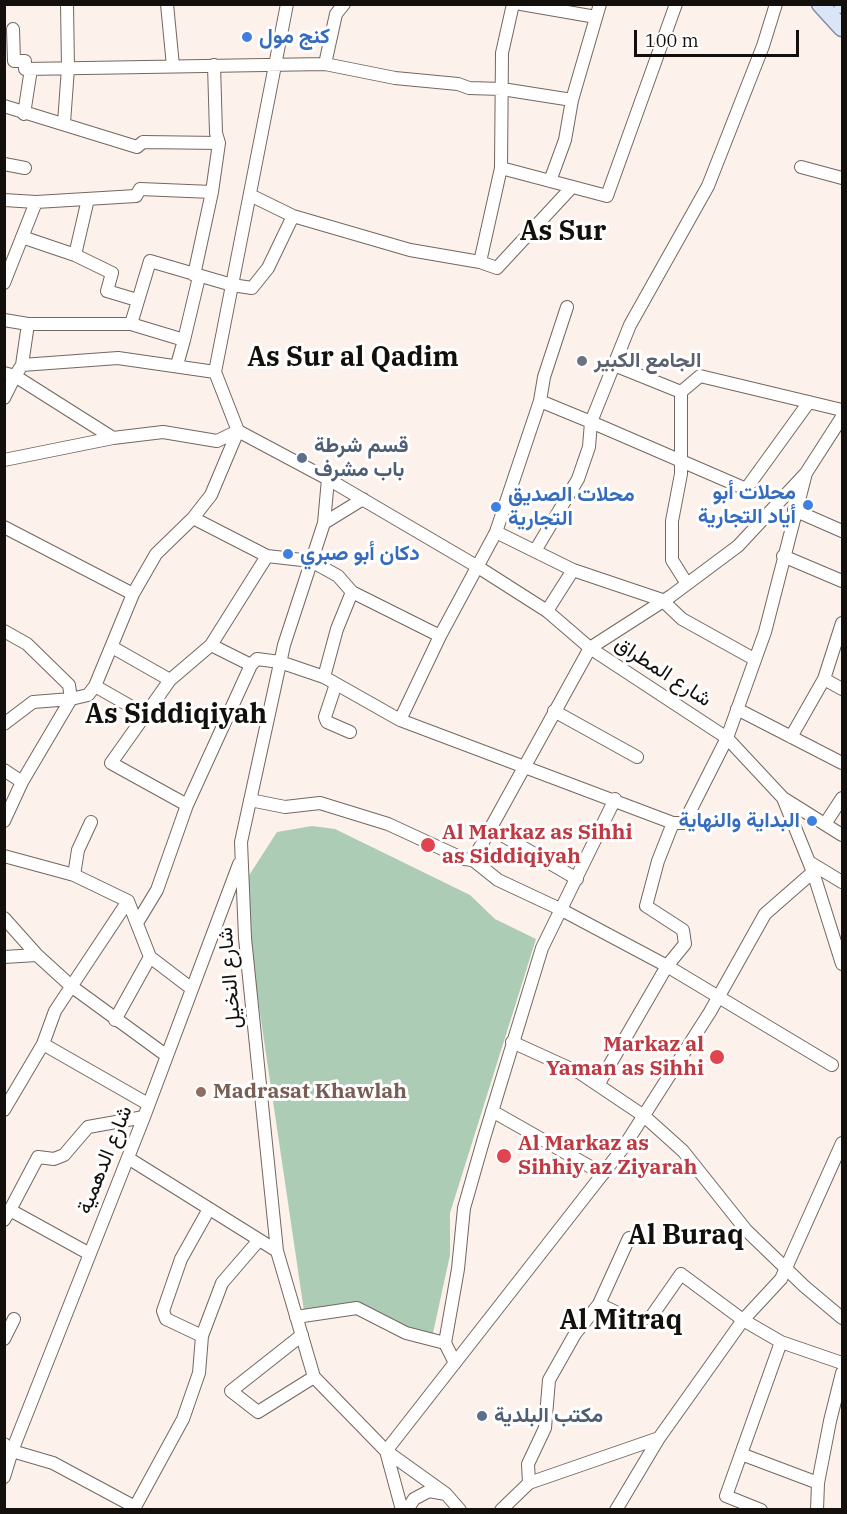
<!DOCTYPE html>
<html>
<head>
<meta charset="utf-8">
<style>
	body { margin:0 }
	#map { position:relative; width:847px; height:1514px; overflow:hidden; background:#fdf2eb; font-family:"IBM Plex Serif",serif }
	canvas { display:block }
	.frame { position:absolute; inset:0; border:6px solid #130f0c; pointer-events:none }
	.scale { position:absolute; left:634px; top:30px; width:165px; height:27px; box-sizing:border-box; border:3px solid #130f0c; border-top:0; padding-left:8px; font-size:18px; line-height:21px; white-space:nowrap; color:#130f0c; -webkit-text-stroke:4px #fff; paint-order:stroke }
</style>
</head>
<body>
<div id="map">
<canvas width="847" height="1514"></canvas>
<div class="frame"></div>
<div class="scale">100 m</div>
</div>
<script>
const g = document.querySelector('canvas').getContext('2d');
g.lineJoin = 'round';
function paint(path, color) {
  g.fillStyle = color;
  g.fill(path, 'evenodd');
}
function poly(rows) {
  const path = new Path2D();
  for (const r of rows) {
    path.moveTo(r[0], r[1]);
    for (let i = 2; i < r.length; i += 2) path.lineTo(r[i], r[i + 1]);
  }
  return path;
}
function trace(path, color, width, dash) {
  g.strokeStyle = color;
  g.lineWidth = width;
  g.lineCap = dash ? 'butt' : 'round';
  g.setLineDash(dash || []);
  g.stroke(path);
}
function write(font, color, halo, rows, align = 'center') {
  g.font = font + ' "IBM Plex Serif",Vazirmatn,serif';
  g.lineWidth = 6;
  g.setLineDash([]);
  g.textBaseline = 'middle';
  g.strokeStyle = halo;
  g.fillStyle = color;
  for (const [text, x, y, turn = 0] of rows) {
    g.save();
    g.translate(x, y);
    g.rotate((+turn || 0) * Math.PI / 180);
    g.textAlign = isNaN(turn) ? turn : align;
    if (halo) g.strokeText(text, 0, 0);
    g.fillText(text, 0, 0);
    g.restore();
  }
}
paint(poly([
	[312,826,335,829,470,895,495,919,536,939,450,1213,450,1255,433,1333,417,1342,359,1309,304,1311,248,932,248,877,277,832]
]), '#acccb5');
const minor = poly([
	[167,4,173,66],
	[513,4,502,53,501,168,607,196,676,4],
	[521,4,596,17],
	[13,29,14,61,25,61,25,69,325,64,395,78,458,84,469,88,502,89,572,100],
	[325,64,336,14,344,4],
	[4,106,137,147,143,142,219,143],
	[24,114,31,69],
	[64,123,68,68,67,4],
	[4,164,25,168],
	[801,167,842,178],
	[501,168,480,262,497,268,572,187],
	[550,181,565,140,572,100,600,4],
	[250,195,293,216,410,250,480,262],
	[4,200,36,202,136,196,140,189,212,192],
	[22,237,75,255,112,273,107,291,137,300],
	[75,255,88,199],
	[194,275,212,192,219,143,216,133,214,65],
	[4,283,36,202],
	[4,320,28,324,131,324,184,340,177,365],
	[131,324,150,261,232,285,252,288,268,268,293,216],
	[184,340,199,277],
	[22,365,118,358,215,372],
	[614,365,681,392],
	[4,373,15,376,22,365,28,324],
	[4,398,15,376,113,438],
	[540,401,591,422,630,325,708,186,763,46,776,4],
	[4,460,113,438,163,432,217,441,238,431,328,479,478,567,547,611,590,648,727,738,783,798,813,872,842,964],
	[363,499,324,523,284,645,241,842,245,938,277,1251,314,1377,386,1451,446,1494],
	[794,510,842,531],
	[193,518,267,556,311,561,338,576,352,592,440,636],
	[324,523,328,479],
	[4,527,133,594],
	[496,532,573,570,662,600,682,619,754,659],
	[535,551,578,479,589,447,591,422,746,489,809,402],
	[783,556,842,581],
	[687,584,672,560,672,521,681,474,681,392,700,376,842,410],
	[547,611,573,570],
	[4,631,27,644,69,685,71,699,33,702,4,724],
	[211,645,251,665],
	[112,647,170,680],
	[324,677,337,629,352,592],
	[824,679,842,689],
	[336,684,325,717,327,722,350,732],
	[95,686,144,714],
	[737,709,842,763],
	[554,711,637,757],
	[400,720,440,636,496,532,540,401,544,377,567,307],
	[791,737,824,679,842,623],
	[4,770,22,782],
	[783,798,842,835],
	[250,800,285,807,320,803,388,824,464,859,473,860,590,648,671,596,738,546,806,473,842,417],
	[187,805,111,763,170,680,211,645,267,556],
	[4,821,22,782,71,699,88,695,95,686,133,594,156,554,193,518,211,495,238,431,215,372,287,4],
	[825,824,842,798],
	[490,828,577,879],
	[4,856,74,875,128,901,150,957,192,989],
	[473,860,498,880,560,909,667,966,832,1065],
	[809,862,842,882],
	[74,875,78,850,91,822],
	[4,918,37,955,71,986,167,1056],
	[137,923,157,890,187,805,251,665,257,659,280,662,324,677,400,720,673,823,684,823,727,738,765,632,806,473],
	[4,957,37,955],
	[115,1020,150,957],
	[512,1042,580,1073,644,1116,683,1151,746,1230,804,1286,842,1318],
	[43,1044,148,1104],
	[598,1085,667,966,685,944,683,930,646,906,658,861,673,823],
	[4,1110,43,1044,55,1011,128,901],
	[492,1111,603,1174],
	[128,1158,277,1251],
	[10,1210,38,1157,54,1159,64,1155,88,1127,144,1117],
	[4,1220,10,1210,88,1253],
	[599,1304,634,1321,651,1317,681,1274,743,1320,781,1342,842,1363],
	[296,1317,357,1308,406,1333,445,1343],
	[302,1335,231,1391,258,1412,314,1377],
	[202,1336,166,1319,163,1311,181,1259,209,1209],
	[4,1339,14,1319],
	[455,1363,445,1343,458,1269,464,1208,484,1138,542,948,615,799],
	[4,1444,12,1451,53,1463,135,1507,183,1419,199,1373,202,1336,222,1283,259,1240],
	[386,1451,623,1148,710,1012,765,914,813,872],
	[386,1451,402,1510],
	[741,1454,818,1483],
	[4,1477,12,1451,144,1117,239,864],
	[529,1483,528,1464,545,1428,549,1380,575,1334,599,1304,629,1238],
	[407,1510,414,1499,429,1491,446,1494,460,1510],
	[501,1510,529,1483,659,1438],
	[616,1510,659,1438,743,1320,781,1279,842,1143],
	[761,1510,726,1496,781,1342],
	[817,1510,818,1483,830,1421,842,1373]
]);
const major = poly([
	[820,4,842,28],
	[842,4,842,5]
]);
trace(minor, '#736760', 14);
trace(major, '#848fa2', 19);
trace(minor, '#fff', 12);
trace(major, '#dae5f8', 16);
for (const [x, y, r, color] of [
	[247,37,6,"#3f7fe0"],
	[582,361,6,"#6b7280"],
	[302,458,6,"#5c6f8a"],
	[808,505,6,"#3f7fe0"],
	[496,507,6,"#3f7fe0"],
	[288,554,6,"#3f7fe0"],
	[812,821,6,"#3f7fe0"],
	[428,845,8,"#e0444e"],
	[717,1057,8,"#e0444e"],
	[201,1092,6,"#8d6e63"],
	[504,1156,8,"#e0444e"],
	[482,1416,6,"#5c6f8a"]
]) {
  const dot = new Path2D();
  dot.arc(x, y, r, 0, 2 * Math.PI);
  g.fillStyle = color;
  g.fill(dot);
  trace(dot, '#fff', 2);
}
write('bold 21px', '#366cbe', '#fff', [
	["كنج مول",259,37],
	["محلات أبو",796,493,"right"],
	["أياد التجارية",796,517,"right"],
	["محلات الصديق",508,495],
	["التجارية",508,519],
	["دكان أبو صبري",300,554],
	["البداية والنهاية",800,821,"right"]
], 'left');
write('bold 21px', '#5b616d', '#fff', [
	["الجامع الكبير",594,361]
], 'left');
write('bold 21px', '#4e5e75', '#fff', [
	["قسم شرطة",314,446],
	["باب مشرف",314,470],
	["مكتب البلدية",494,1416]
], 'left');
write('21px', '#130f0c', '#fff', [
	["شارع المطراق",663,672,33],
	["شارع النخيل",230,978,-95],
	["شارع الدهمية",105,1160,-68]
]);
write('bold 21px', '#be3a42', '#fff', [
	["Al Markaz as Sihhi",442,833],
	["as Siddiqiyah",442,857],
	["Markaz al",704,1045,"right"],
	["Yaman as Sihhi",704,1069,"right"],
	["Al Markaz as",518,1144],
	["Sihhiy az Ziyarah",518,1168]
], 'left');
write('bold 21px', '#785e54', '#fff', [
	["Madrasat Khawlah",213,1092]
], 'left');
write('bold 27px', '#130f0c', '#fff', [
	["As Sur",563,232],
	["As Sur al Qadim",353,358],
	["As Siddiqiyah",176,715],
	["Al Buraq",686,1236],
	["Al Mitraq",621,1321]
]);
</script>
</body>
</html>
